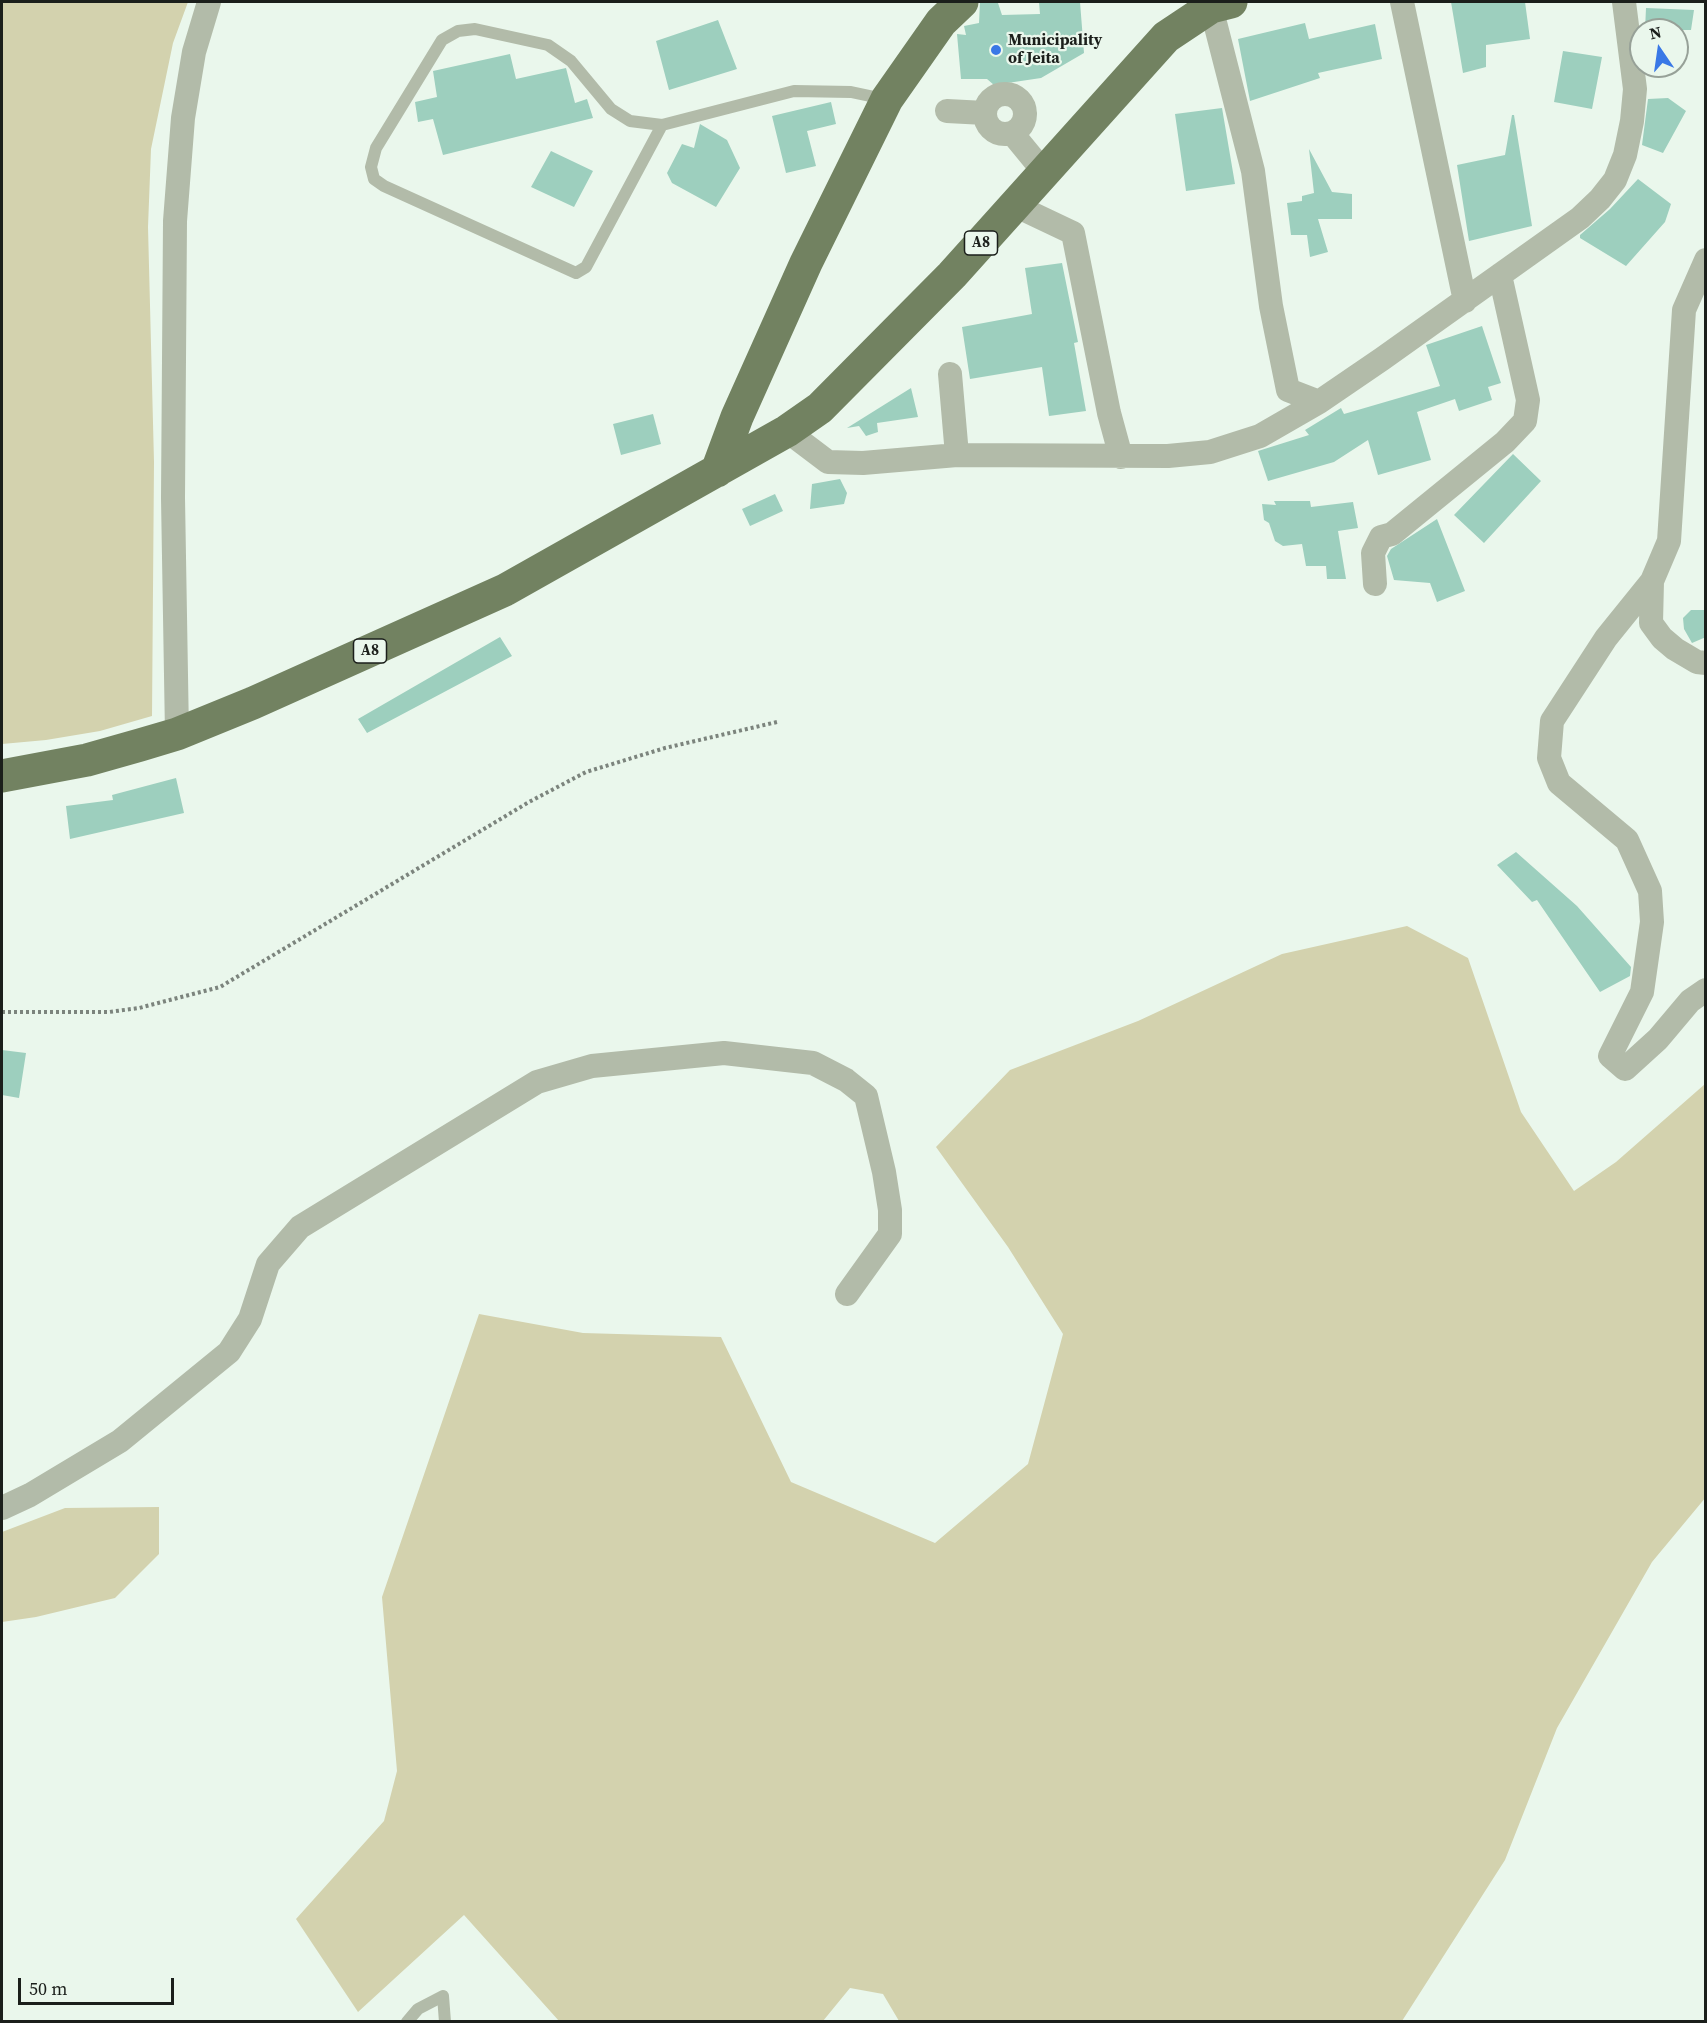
<!DOCTYPE html>
<html>
<head>
<meta charset="utf-8">
<style>
	body { margin:0 }
	#map { position:relative; width:1707px; height:2023px; overflow:hidden; background:#eaf7ec; font-family:"Source Serif 4",serif }
	canvas { display:block }
	.frame { position:absolute; inset:0; border:3px solid #1b1f1b; pointer-events:none }
	.north { position:absolute; left:1629px; top:18px; width:60px; height:60px; box-sizing:border-box; background:#eaf7ec; border:2px solid #97a198; border-radius:50%; rotate:347deg; font-size:16px; font-weight:700; line-height:24px; text-align:center; color:#1b1f1b }
	.north::after { content:''; display:block; margin:auto; width:21px; height:27px; background:#3978e6; clip-path:polygon(50% 0,100% 100%,50% 72%,0 100%) }
	.scale { position:absolute; left:18px; top:1978px; width:156px; height:27px; box-sizing:border-box; border:3px solid #1b1f1b; border-top:0; padding-left:8px; font-size:18px; line-height:21px; white-space:nowrap; color:#1b1f1b; -webkit-text-stroke:4px #eaf7ec; paint-order:stroke }
</style>
</head>
<body>
<div id="map">
<canvas width="1707" height="2023"></canvas>
<div class="frame"></div>
<div class="north">N</div>
<div class="scale">50 m</div>
</div>
<script>
const g = document.querySelector('canvas').getContext('2d');
g.lineJoin = 'round';
function paint(path, color) {
  g.fillStyle = color;
  g.fill(path, 'evenodd');
}
function poly(rows) {
  const path = new Path2D();
  for (const r of rows) {
    if (r.length === 3) {
      path.moveTo(r[0] + r[2], r[1]);
      path.arc(r[0], r[1], r[2], 0, 2 * Math.PI);
      continue;
    }
    path.moveTo(r[0], r[1]);
    for (let i = 2; i < r.length; i += 2) path.lineTo(r[i], r[i + 1]);
  }
  return path;
}
function trace(path, color, width, dash) {
  g.strokeStyle = color;
  g.lineWidth = width;
  g.lineCap = dash ? 'butt' : 'round';
  g.setLineDash(dash || []);
  g.stroke(path);
}
function write(font, color, halo, rows, align = 'center') {
  g.font = font + ' "Source Serif 4",serif';
  g.lineWidth = 4.5;
  g.setLineDash([]);
  g.textBaseline = 'middle';
  g.strokeStyle = halo;
  g.fillStyle = color;
  for (const [text, x, y, turn = 0] of rows) {
    g.save();
    g.translate(x, y);
    g.rotate((+turn || 0) * Math.PI / 180);
    g.textAlign = isNaN(turn) ? turn : align;
    if (halo) g.strokeText(text, 0, 0);
    g.fillText(text, 0, 0);
    g.restore();
  }
}
paint(poly([
	[2,2,188,2,173,43,151,149,148,227,154,462,152,716,100,731,46,740,2,744],
	[1407,926,1468,958,1521,1112,1574,1191,1616,1162,1705,1084,1706,1497,1652,1562,1557,1728,1505,1860,1402,2021,899,2021,883,1994,850,1988,823,2021,559,2021,464,1915,358,2012,296,1919,384,1821,397,1771,382,1597,479,1314,583,1333,721,1337,791,1482,935,1543,1028,1464,1063,1334,1008,1247,936,1147,1010,1070,1138,1021,1282,954],
	[159,1507,159,1554,115,1598,36,1617,2,1622,2,1532,65,1508]
]), '#d3d2ae');
paint(poly([
	[980,2,998,3,1002,15,1040,14,1039,2,1080,2,1084,53,1041,78,994,85,987,79,961,79,957,34,966,35,964,26,979,23],
	[1451,2,1525,2,1530,39,1486,45,1486,67,1463,73],
	[1646,8,1694,10,1691,30,1645,30],
	[718,20,737,69,669,90,656,41],
	[1305,23,1309,39,1375,24,1382,59,1318,73,1320,78,1250,101,1238,39],
	[1563,51,1602,57,1592,109,1554,102],
	[510,54,516,79,566,68,575,103,587,99,593,118,443,155,433,119,418,122,415,102,437,97,433,71],
	[1668,98,1686,111,1663,153,1642,145,1648,99],
	[831,102,836,124,807,131,816,166,786,173,772,116],
	[1222,108,1235,184,1186,191,1175,114],
	[1512,115,1514,115,1532,226,1469,241,1457,165,1505,155],
	[700,124,727,140,740,168,716,207,672,183,667,173,682,144,694,148],
	[1309,149,1332,192,1352,194,1352,219,1318,219,1328,252,1310,257,1307,235,1291,235,1287,203,1302,201,1302,196,1314,193],
	[551,151,593,171,574,207,531,187],
	[1638,179,1671,204,1665,222,1626,266,1580,238,1580,235,1610,209],
	[1062,263,1078,342,1074,343,1086,411,1049,416,1042,367,970,379,962,327,1032,314,1025,268],
	[1482,326,1501,383,1488,387,1492,400,1459,411,1455,399,1417,412,1431,460,1378,475,1368,440,1334,462,1268,481,1258,451,1309,435,1305,430,1341,408,1344,414,1440,386,1426,345],
	[911,388,918,417,877,423,878,432,866,436,859,426,847,428],
	[653,414,661,444,621,455,613,424],
	[1513,454,1541,481,1484,543,1454,515],
	[840,479,847,493,844,504,810,509,812,484],
	[775,494,783,511,750,526,742,509],
	[1274,501,1310,501,1311,507,1353,502,1358,528,1338,531,1346,579,1327,579,1326,566,1306,566,1302,544,1283,546,1275,541,1269,523,1264,520,1262,504,1276,505],
	[1437,519,1465,591,1437,602,1430,583,1394,580,1387,556,1391,549],
	[1691,610,1706,610,1706,637,1692,643,1684,629,1683,618],
	[500,637,512,656,367,733,358,719],
	[176,778,184,813,70,839,66,806,113,800,112,795],
	[1516,852,1577,906,1631,967,1630,976,1600,992,1537,900,1532,902,1497,865],
	[2,1050,26,1053,19,1098,2,1095]
]), '#9dcfbe');
trace(poly([
	[2,1012,109,1012,139,1008,220,987,529,802,586,772,665,748,777,722]
]), '#7c847d', 4, [3, 3]);
trace(poly([
	[662,125,586,267,576,273,384,186,374,179,371,167,376,148,442,40,458,31,475,29,548,45,571,61,611,109,630,121,662,125,794,91,851,92,884,99],
	[407,2022,418,2009,443,1996,445,2022]
]), '#b2bba9', 12);
trace(poly([
	[1402,2,1465,301],
	[1211,7,1253,171,1271,306,1288,390,1319,402],
	[1005,114,20],
	[947,111,985,113],
	[1012,133,1044,172],
	[1014,205,1073,233,1109,413,1121,457],
	[1706,260,1684,310,1669,541,1652,581,1606,638,1552,721,1549,758,1559,783,1627,840,1650,891,1652,922,1642,992,1610,1056,1625,1069,1658,1039,1690,1001,1706,990],
	[950,374,957,455],
	[787,431,828,462,863,463,957,455,1168,456,1210,452,1260,436,1319,402,1382,359,1580,218,1600,199,1615,180,1625,155,1632,121,1635,89,1624,2],
	[1652,581,1651,623,1662,638,1675,649,1697,662,1706,663],
	[1375,584,1373,553,1381,537,1392,534,1505,442,1525,421,1528,400,1500,275],
	[177,734,173,498,175,221,183,118,194,52,209,2],
	[2,1508,30,1495,120,1441,229,1352,250,1319,268,1264,300,1227,537,1082,592,1066,724,1053,813,1063,846,1080,866,1096,884,1172,890,1210,890,1234,847,1294]
]), '#b2bba9', 24);
trace(poly([
	[717,471,737,417,806,263,887,99,941,22,962,2],
	[2,776,87,760,140,745,177,734,253,703,505,590,787,431,820,408,952,275,1166,37,1211,7,1231,2]
]), '#728261', 33);
for (const [x, y, r, color] of [
	[996,50,6,"#3978e6"]
]) {
  const dot = new Path2D();
  dot.arc(x, y, r, 0, 2 * Math.PI);
  g.fillStyle = color;
  g.fill(dot);
  trace(dot, '#eaf7ec', 2);
}
for (const [x, y, w] of [
	[981,243,33],
	[370,651,33]
]) {
  const box = new Path2D();
  box.roundRect(x - w / 2, y - 12, w, 24, 4.5);
  g.fillStyle = '#eaf7ec';
  g.fill(box);
  trace(box, '#1b1f1b', 1.5);
}
write('bold 15px', '#1b1f1b', null, [
	["A8",981,243],
	["A8",370,651]
]);
write('bold 16px', '#1b1f1b', '#eaf7ec', [
	["Municipality",1008,41],
	["of Jeita",1008,59]
], 'left');
</script>
</body>
</html>
